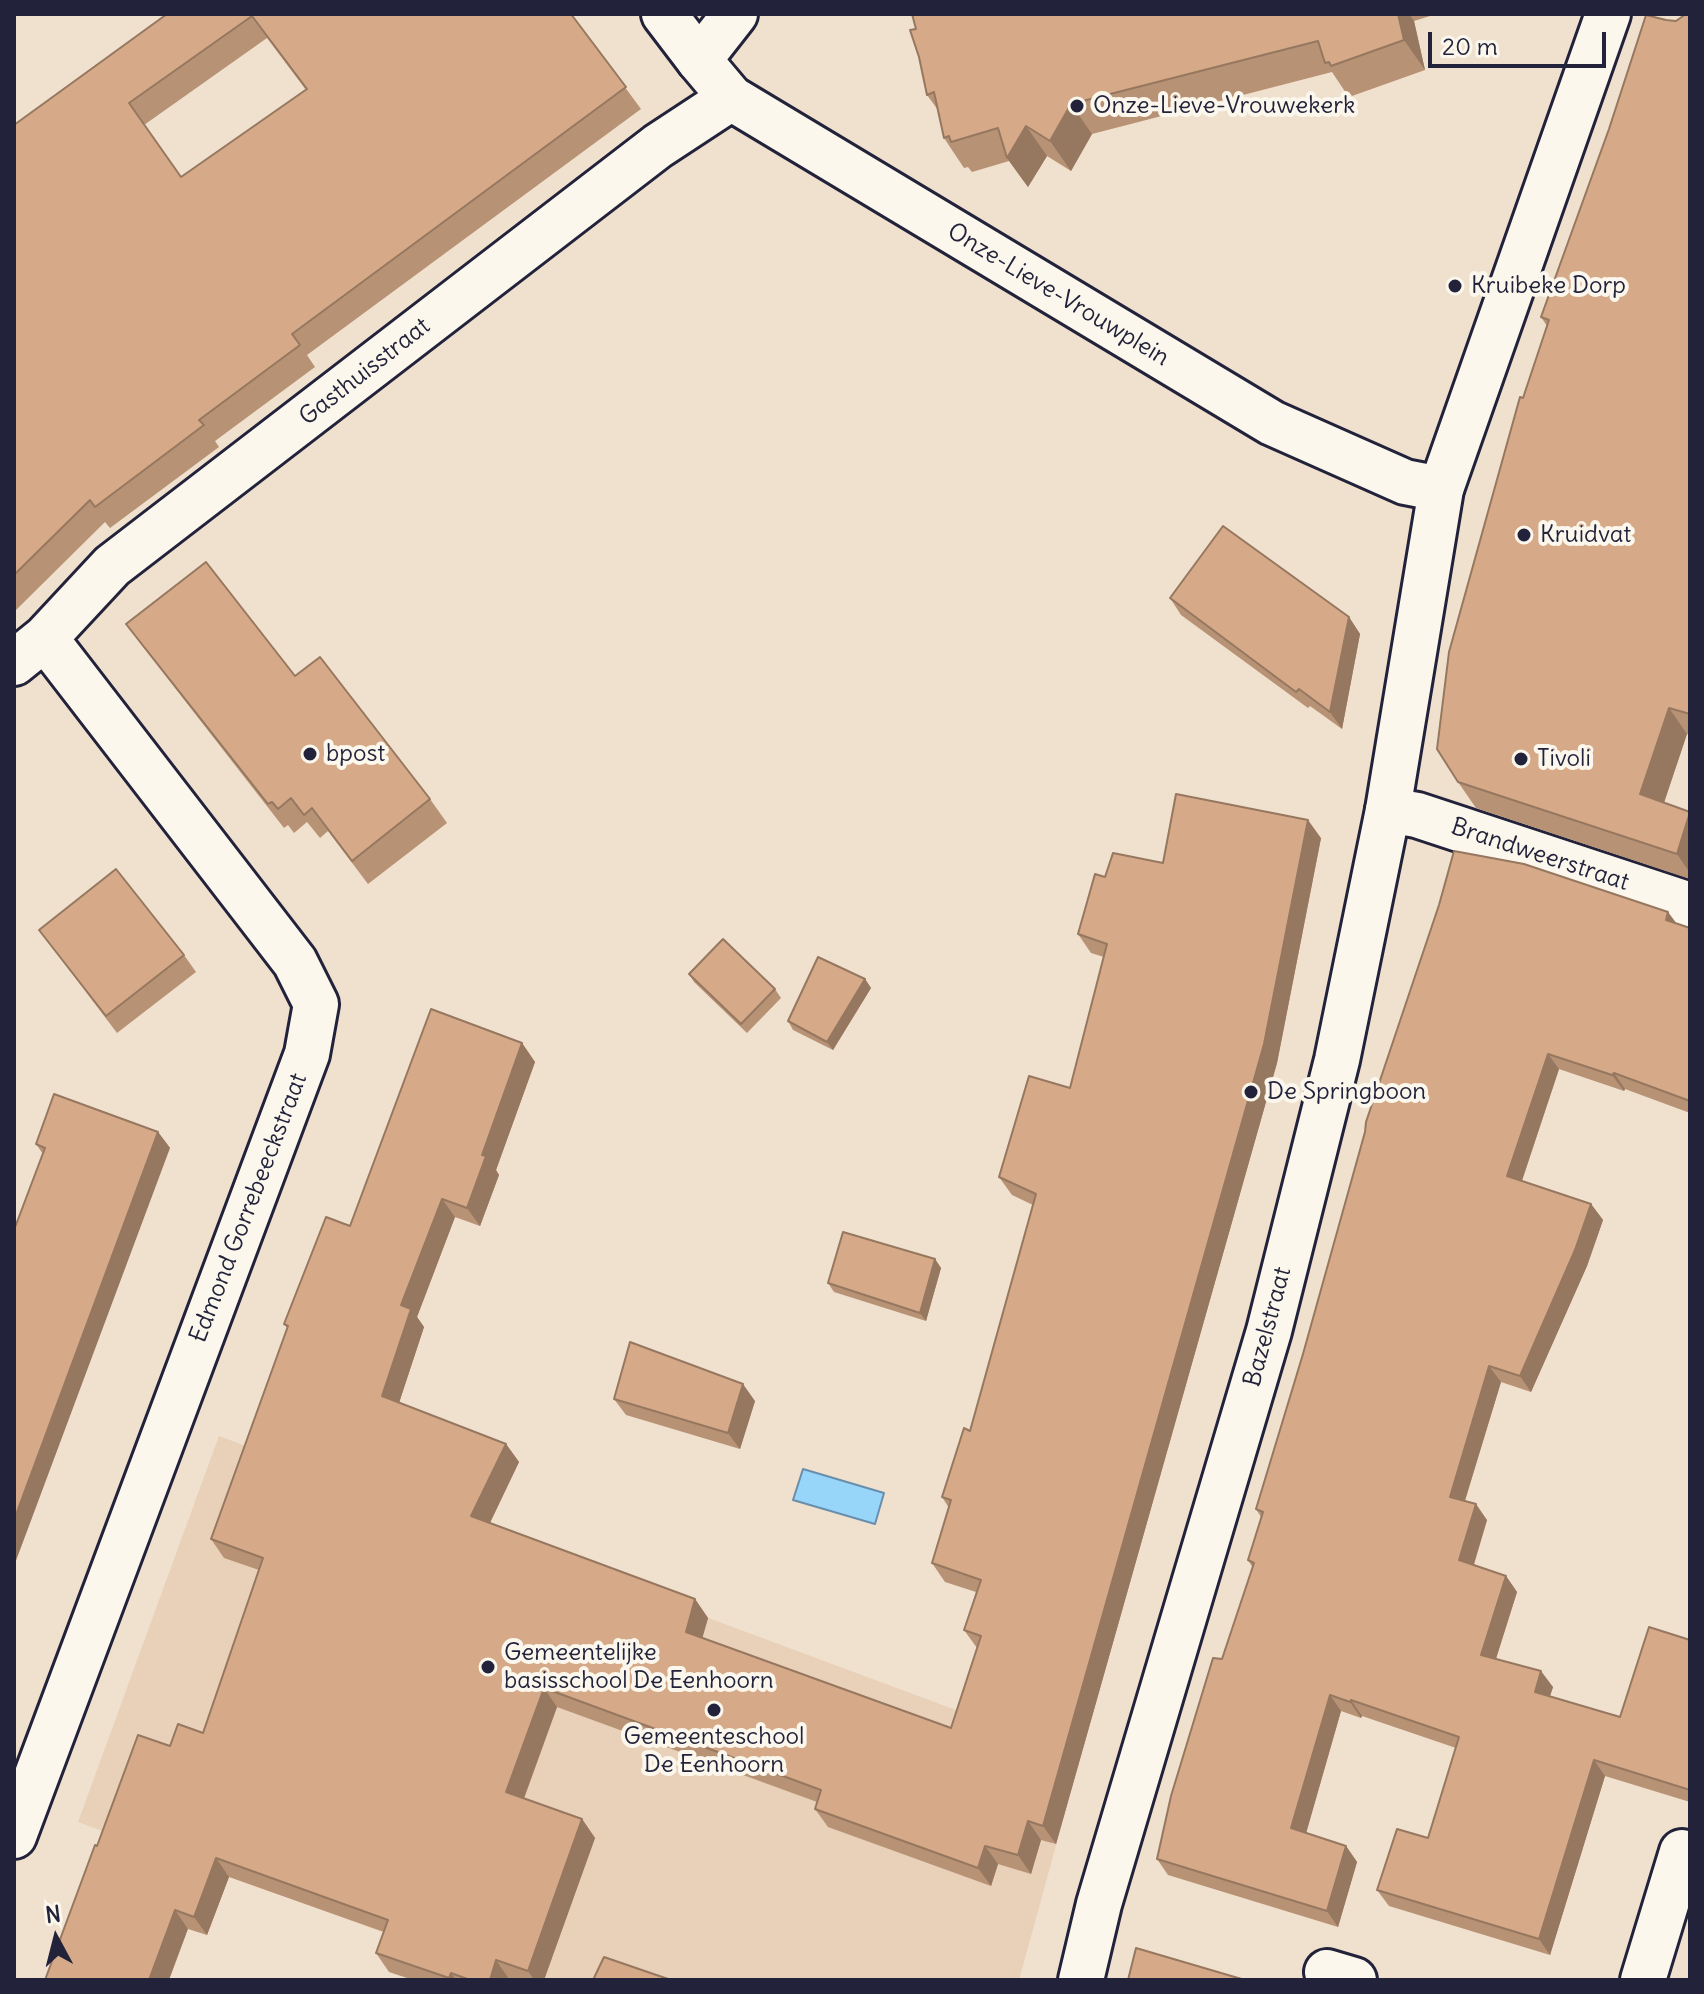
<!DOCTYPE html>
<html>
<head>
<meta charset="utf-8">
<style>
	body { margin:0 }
	#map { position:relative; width:1704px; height:1994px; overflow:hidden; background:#f0e0ce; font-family:Delius,sans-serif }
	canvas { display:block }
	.frame { position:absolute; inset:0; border:16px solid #22223b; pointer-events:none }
	.north { position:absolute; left:16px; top:1898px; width:80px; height:80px; -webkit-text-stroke:6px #fbf7ec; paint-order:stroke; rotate:353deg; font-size:22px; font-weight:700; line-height:32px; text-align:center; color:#22223b }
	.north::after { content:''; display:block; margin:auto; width:28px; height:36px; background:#22223b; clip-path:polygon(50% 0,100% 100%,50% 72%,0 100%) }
	.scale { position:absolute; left:1428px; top:32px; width:178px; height:36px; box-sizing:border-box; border:4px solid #22223b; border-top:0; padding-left:10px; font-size:24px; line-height:28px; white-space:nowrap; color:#22223b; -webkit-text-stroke:6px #fbf7ec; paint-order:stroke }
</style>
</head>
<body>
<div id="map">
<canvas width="1704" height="1994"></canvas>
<div class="frame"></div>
<div class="north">N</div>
<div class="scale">20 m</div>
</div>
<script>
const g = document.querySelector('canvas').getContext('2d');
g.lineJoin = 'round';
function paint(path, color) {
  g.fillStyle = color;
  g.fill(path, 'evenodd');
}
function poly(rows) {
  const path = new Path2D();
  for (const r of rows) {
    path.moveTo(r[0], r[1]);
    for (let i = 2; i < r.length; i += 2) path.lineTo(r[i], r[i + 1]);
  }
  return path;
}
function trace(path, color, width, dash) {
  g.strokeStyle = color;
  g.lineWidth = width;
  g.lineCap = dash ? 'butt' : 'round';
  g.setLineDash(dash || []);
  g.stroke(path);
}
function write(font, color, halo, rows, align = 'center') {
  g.font = font + ' Delius,sans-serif';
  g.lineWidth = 8;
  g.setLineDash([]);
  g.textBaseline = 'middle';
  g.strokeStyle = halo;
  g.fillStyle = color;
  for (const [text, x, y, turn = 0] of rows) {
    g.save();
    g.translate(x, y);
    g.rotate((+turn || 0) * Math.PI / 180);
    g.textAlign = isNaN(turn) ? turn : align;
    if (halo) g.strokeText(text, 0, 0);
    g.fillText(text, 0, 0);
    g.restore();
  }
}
paint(poly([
	[219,1436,972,1716,1066,1809,1019,1980,515,1980,78,1822]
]), '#e8d0b9');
const water = poly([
	[803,1469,884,1493,875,1524,793,1500,803,1469]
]);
paint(water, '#98d6f9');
trace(water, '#698ead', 2);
const minor = poly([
	[699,60,735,14],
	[14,663,45,638,112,566,658,146,731,98],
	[1388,810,1417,815,1690,905],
	[14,1836,307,1054,316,1004,295,962,45,638],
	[1327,1972,1354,1980],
	[1643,1980,1682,1852,1690,1854]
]);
const tertiary = poly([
	[664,14,699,60,731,98,1272,423,1405,482,1441,489]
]);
const secondary = poly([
	[1081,1980,1099,1904,1269,1331,1337,1060,1388,810,1441,489,1608,14]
]);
trace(minor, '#22223b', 50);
trace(tertiary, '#22223b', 50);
trace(secondary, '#22223b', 50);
trace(minor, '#fbf7ec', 44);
trace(tertiary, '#fbf7ec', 44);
trace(secondary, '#fbf7ec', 44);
paint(poly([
	[167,14,571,14,641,109,307,355,315,367,215,441,219,447,110,528,105,522,14,612,14,125],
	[267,38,306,90,181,177,144,125],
	[912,14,1430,14,1430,16,1414,21,1425,70,1352,96,1349,92,1346,93,1332,72,1092,134,1071,171,1047,156,1028,187,1009,161,972,172,968,167,964,168,944,138,938,110,927,95,916,29],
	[1690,14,1690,735,1687,734,1664,803,1690,812,1690,879,1476,808,1458,782,1547,326,1541,317,1666,20,1676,21],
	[1170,598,1349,617,1360,634,1342,729,1310,706,1308,708,1181,615],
	[126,624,295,676,430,799,447,823,368,884,328,831,320,838,307,822,294,833,288,825,284,828,143,647],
	[1321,838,1277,1063,1056,1844,1041,1840,1031,1874,998,1864,991,1886,828,1827,815,1809,817,1802,557,1707,524,1799,582,1819,595,1838,544,1980,513,1980,509,1979,509,1980,413,1980,389,1972,376,1953,384,1932,229,1877,207,1935,188,1929,97,1846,170,1746,203,1733,259,1570,224,1558,211,1539,287,1328,284,1324,350,1226,522,1043,535,1062,496,1170,499,1175,480,1226,455,1217,417,1317,424,1327,399,1403,506,1444,519,1462,490,1523,695,1599,708,1618,702,1638,951,1728,977,1648,964,1630,976,1592,945,1582,932,1563,949,1508,942,1497,970,1431,1033,1205,1012,1195,999,1177,1070,1088,1104,957,1091,953,1078,934,1105,877,1163,863],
	[1677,924,1690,928,1690,1113,1625,1089,1624,1091,1559,1069,1522,1181,1591,1204,1603,1220,1587,1266,1531,1392,1501,1382,1465,1501,1487,1520,1474,1565,1506,1576,1517,1592,1496,1659,1553,1687,1550,1696,1620,1717,1690,1640,1690,1802,1605,1776,1550,1955,1389,1906,1377,1890,1428,1838,1456,1748,1362,1716,1361,1718,1341,1711,1306,1833,1346,1846,1357,1862,1338,1927,1168,1875,1157,1859,1253,1568,1248,1560,1261,1517,1256,1509,1303,1354,1365,1132],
	[39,930,184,955,196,972,117,1033],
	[689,974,775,989,781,998,747,1033,694,982],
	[865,979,871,988,833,1050,793,1030,788,1021],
	[158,1132,170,1148,43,1154,36,1144],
	[935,1259,941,1268,926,1321,834,1292,828,1283],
	[614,1399,755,1401,740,1449,626,1415]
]), '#b89275');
paint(poly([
	[1398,14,1409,14,1414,21,1425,70,1404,40],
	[1071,104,1092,134,1071,171,1050,141],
	[1026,126,1047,156,1028,187,1007,158],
	[1349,617,1360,634,1342,729,1330,712],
	[1669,708,1687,734,1658,820,1640,794],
	[1690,814,1690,873,1677,854],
	[1308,820,1321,838,1277,1063,1056,1844,1043,1826],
	[1668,912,1680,928,1666,920],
	[865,979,871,988,833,1050,827,1042],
	[522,1043,535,1062,496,1170,499,1175,480,1226,467,1208,482,1155],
	[1548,1054,1559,1069,1518,1192,1507,1176],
	[1614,1073,1625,1089,1624,1091,1612,1075],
	[158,1132,170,1148,14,1566,14,1520],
	[442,1199,455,1217,417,1317,424,1327,395,1415,382,1396,401,1305],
	[1591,1204,1603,1220,1587,1266,1531,1392,1520,1376],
	[935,1259,941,1268,926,1321,920,1313],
	[1489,1366,1501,1382,1461,1513,1450,1497],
	[743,1384,755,1401,740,1449,728,1433],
	[506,1444,519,1462,484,1535,471,1516],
	[1476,1504,1487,1520,1470,1576,1459,1560],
	[1506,1576,1517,1592,1492,1671,1481,1655],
	[695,1599,708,1618,699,1650,686,1632],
	[1541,1671,1553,1687,1546,1708,1535,1692],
	[544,1688,557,1707,519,1811,506,1792],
	[1330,1695,1341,1711,1303,1844,1291,1828],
	[1351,1700,1362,1716,1361,1718,1350,1702],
	[1594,1760,1605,1776,1550,1955,1539,1939],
	[582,1819,595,1838,544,1980,534,1980,528,1971],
	[1028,1821,1041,1840,1031,1874,1018,1855],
	[985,1846,998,1864,991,1886,978,1868],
	[1346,1846,1357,1862,1338,1927,1327,1911],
	[216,1858,229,1877,207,1935,194,1917],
	[175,1910,188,1929,169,1980,149,1980],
	[496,1960,509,1979,509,1980,490,1980],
	[451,1973,456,1980,450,1980,449,1978]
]), '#96775f');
const building = poly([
	[167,14,571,14,626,87,292,334,300,345,199,420,204,425,95,507,90,500,14,575,14,125,167,14],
	[252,16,307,89,181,177,129,103,252,16],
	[912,14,1398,14,1404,40,1331,66,1329,62,1325,63,1318,41,1071,104,1050,141,1026,126,1007,158,998,128,951,142,949,136,944,138,934,92,927,95,919,57,910,30,916,29,912,14],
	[1686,14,1690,14,1690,714,1669,708,1640,794,1690,812,1677,854,1458,782,1437,749,1449,652,1520,397,1523,398,1549,320,1541,317,1609,129,1646,15,1666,20,1676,21,1686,14],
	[1223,526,1349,617,1330,712,1299,689,1296,692,1170,598,1223,526],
	[206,562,295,676,320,657,430,799,352,861,312,808,304,815,291,798,278,809,272,802,268,804,126,624,206,562],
	[1176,794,1308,820,1264,1044,1043,1826,1028,1821,1018,1855,985,1846,978,1868,815,1809,821,1790,544,1688,506,1792,582,1819,528,1971,496,1960,490,1980,470,1980,451,1973,449,1978,376,1953,388,1920,216,1858,194,1917,175,1910,149,1980,45,1980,95,1845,97,1846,138,1735,170,1746,178,1724,203,1733,263,1558,211,1539,288,1326,284,1324,326,1217,350,1226,431,1009,522,1043,482,1155,486,1156,467,1208,442,1199,401,1305,411,1309,382,1396,506,1444,471,1516,695,1599,686,1632,951,1728,981,1636,964,1630,981,1580,932,1563,951,1500,942,1497,964,1428,970,1431,1036,1194,999,1177,1029,1076,1070,1088,1107,944,1078,934,1095,874,1105,877,1113,853,1163,863,1176,794],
	[1454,851,1524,864,1668,912,1666,920,1690,928,1690,1101,1614,1073,1612,1075,1548,1054,1507,1176,1591,1204,1575,1250,1520,1376,1489,1366,1450,1497,1476,1504,1459,1560,1506,1576,1481,1655,1541,1671,1535,1692,1620,1717,1649,1627,1690,1640,1690,1790,1594,1760,1539,1939,1377,1890,1397,1829,1428,1838,1459,1737,1351,1700,1350,1702,1330,1695,1291,1828,1346,1846,1327,1911,1157,1859,1171,1796,1213,1658,1222,1659,1254,1563,1248,1560,1263,1512,1256,1509,1303,1354,1365,1132,1366,1122,1439,905,1454,851],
	[116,869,184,955,106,1016,39,930,116,869],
	[723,939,775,989,741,1024,689,974,723,939],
	[818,957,865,979,827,1042,788,1021,818,957],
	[54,1094,158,1132,14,1520,14,1230,45,1148,36,1144,54,1094],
	[843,1232,935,1259,920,1313,828,1283,843,1232],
	[630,1342,743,1384,728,1433,614,1399,630,1342],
	[1136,1948,1245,1980,1128,1980,1136,1948],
	[604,1957,671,1980,593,1980,604,1957]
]);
paint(building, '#d6aa88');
trace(building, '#96775f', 2);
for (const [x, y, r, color] of [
	[1077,106,8,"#22223b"],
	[1455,286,8,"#22223b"],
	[1524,535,8,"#22223b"],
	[310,754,8,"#22223b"],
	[1521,759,8,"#22223b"],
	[1251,1092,8,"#22223b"],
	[488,1667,8,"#22223b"],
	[714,1710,8,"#22223b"]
]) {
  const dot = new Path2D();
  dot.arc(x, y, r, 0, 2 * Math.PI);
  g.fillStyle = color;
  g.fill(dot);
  trace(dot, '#fbf7ec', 3);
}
write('24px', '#22223b', '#fbf7ec', [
	["Onze-Lieve-Vrouwekerk",1093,106],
	["Kruibeke Dorp",1471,286],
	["Kruidvat",1540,535],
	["bpost",326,754],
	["Tivoli",1537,759],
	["De Springboon",1267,1092],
	["Gemeentelijke",504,1653],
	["basisschool De Eenhoorn",504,1681],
	["Gemeenteschool",714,1737,"center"],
	["De Eenhoorn",714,1765,"center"]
], 'left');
write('24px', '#22223b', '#fbf7ec', [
	["Onze-Lieve-Vrouwplein",1058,295,31],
	["Gasthuisstraat",365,372,-38],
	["Brandweerstraat",1540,855,18],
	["Edmond Gorrebeeckstraat",249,1208,-69],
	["Bazelstraat",1268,1327,-75]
]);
</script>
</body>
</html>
